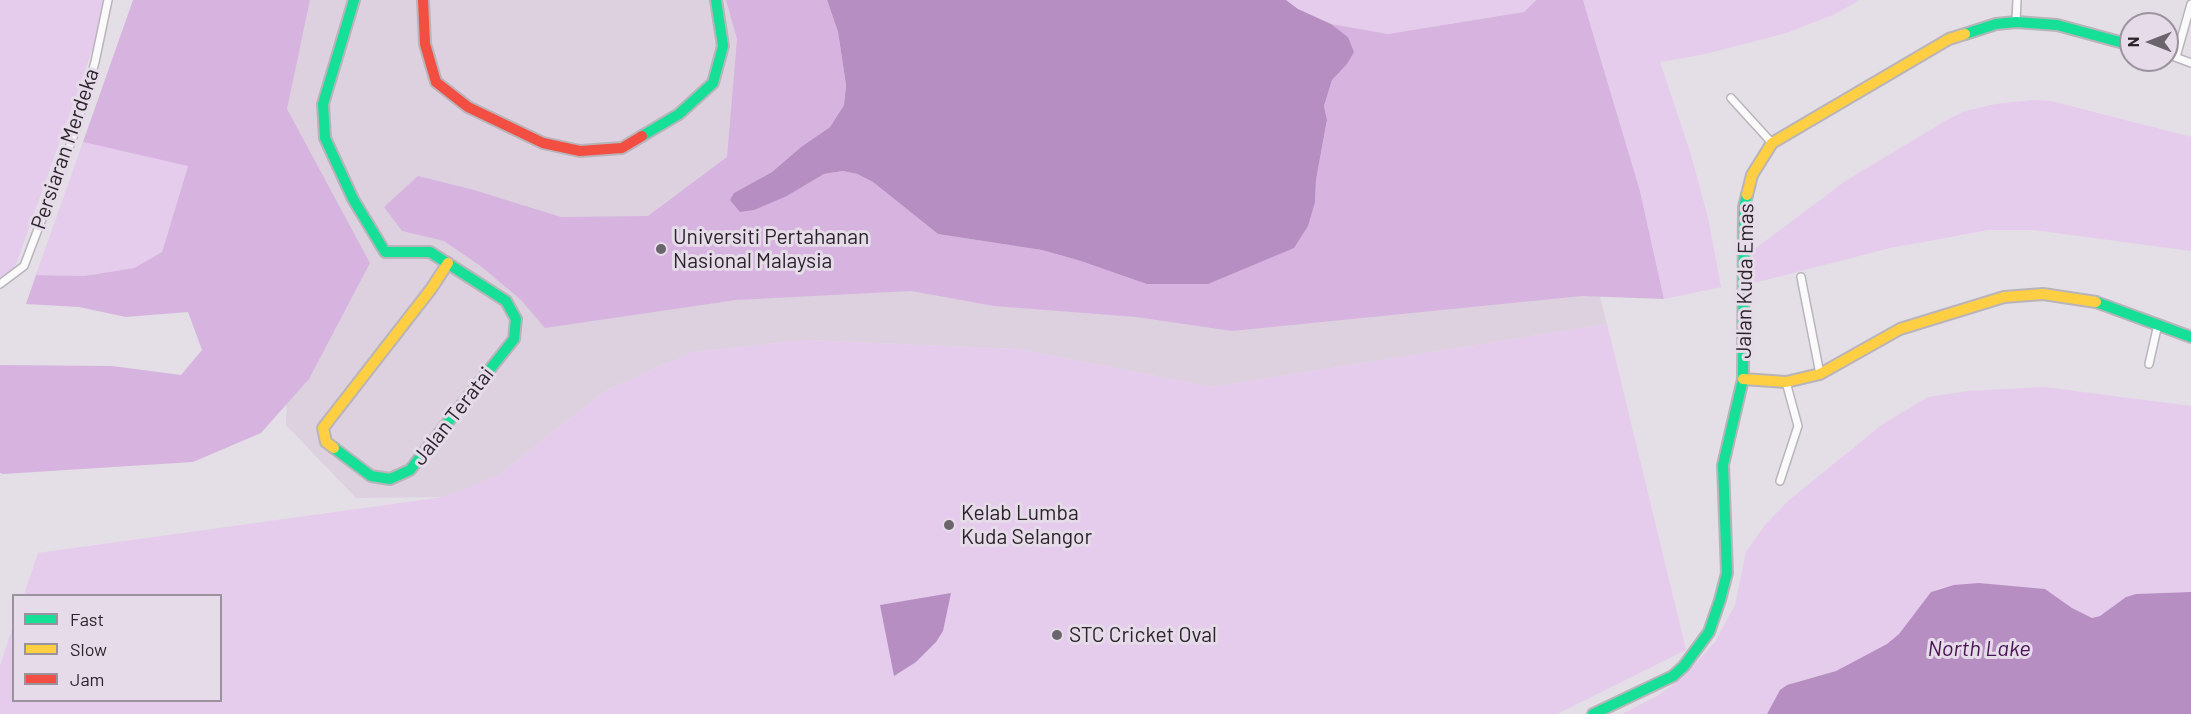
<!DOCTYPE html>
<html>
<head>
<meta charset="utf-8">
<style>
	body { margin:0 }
	#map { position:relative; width:2191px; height:714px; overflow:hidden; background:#e4dee6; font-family:Barlow,sans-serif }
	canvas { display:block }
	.legend { position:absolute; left:12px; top:594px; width:210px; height:108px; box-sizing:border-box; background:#e6dbe9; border:2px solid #9a929d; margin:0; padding:8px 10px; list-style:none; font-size:18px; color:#29242a }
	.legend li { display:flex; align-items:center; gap:12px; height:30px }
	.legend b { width:30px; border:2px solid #9a929d }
	.north { position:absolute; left:2119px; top:12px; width:60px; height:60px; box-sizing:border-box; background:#e6dbe9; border:2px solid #9a929d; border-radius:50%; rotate:270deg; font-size:16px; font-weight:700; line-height:24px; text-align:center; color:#29242a }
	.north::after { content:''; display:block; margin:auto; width:21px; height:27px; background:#6a656c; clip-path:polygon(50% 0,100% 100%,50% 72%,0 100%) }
</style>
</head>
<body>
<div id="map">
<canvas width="2191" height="714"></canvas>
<ul class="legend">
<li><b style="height:8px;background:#16e098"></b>Fast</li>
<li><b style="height:8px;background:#ffcf43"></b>Slow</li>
<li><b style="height:8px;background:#f24e42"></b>Jam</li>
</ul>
<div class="north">N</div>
</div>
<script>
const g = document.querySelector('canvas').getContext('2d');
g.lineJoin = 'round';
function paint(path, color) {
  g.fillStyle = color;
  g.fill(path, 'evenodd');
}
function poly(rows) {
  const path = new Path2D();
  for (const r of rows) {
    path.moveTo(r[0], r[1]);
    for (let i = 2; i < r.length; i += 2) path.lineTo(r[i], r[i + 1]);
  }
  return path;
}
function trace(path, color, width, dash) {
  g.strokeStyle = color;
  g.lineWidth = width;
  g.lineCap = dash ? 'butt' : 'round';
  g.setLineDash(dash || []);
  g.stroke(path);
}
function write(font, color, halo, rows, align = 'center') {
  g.font = font + ' Barlow,sans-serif';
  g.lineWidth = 6;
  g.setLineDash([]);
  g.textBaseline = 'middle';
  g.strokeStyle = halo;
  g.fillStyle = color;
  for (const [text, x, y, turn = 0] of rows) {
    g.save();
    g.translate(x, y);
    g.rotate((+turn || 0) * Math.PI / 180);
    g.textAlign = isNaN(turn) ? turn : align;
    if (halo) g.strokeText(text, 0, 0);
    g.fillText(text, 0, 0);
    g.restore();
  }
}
paint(poly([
	[135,0,827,0,772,172,734,193,787,196,824,174,873,182,1315,202,1316,180,1327,121,1324,106,1348,37,1331,24,1388,34,1524,12,1607,324,1212,387,1018,349,804,340,692,352,605,391,499,475,444,497,356,498,286,425,289,225]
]), '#ddd1e0');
paint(poly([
	[0,0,105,0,100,28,14,270,0,277],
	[1286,0,1536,0,1524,12,1387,34,1331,24,1298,9],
	[1583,0,1860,0,1835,14,1786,33,1705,54,1660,62,1691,155,1708,218,1721,287,1664,299,1640,191],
	[2032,100,2051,101,2191,137,2191,251,2034,230,1988,230,1890,248,1754,283,1752,251,1847,180,1947,120,1965,111,1996,104],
	[83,142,188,165,162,252,134,268,84,276,36,275],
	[1607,324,1686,650,1557,714,0,714,0,666,13,626,14,700,220,700,220,596,24,595,38,553,444,497,499,475,605,391,692,352,804,340,1018,349,1212,387],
	[2044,387,2191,406,2191,592,2136,594,2126,597,2100,616,2092,618,2072,608,2045,589,1979,583,1941,588,1931,592,1899,634,1887,644,1836,671,1787,685,1780,691,1767,714,1622,714,1659,695,1683,677,1715,642,1735,605,1746,552,1765,525,1788,501,1883,424,1928,397,1968,391]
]), '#e5cbec');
paint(poly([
	[133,0,310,0,287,109,370,263,309,379,261,433,193,462,3,474,0,473,0,365,112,366,181,375,202,350,188,312,126,317,79,307,26,304,36,275,84,276,134,268,162,252,188,166,83,142],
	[726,0,827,0,838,32,846,85,844,105,830,127,801,147,772,172,734,193,787,196,824,174,843,171,857,174,873,182,938,234,1042,250,1081,261,1315,202,1316,180,1327,121,1324,106,1332,80,1347,64,1348,37,1331,24,1388,34,1524,12,1536,0,1583,0,1640,191,1664,299,1582,296,1232,331,1136,317,994,306,911,291,736,300,545,328,521,300,482,267,444,241,402,231,384,207,418,176,474,190,561,217,648,216,727,157,737,39]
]), '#d7b4e0');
paint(poly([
	[827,0,1286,0,1298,9,1331,24,1348,37,1354,52,1347,64,1332,80,1324,106,1327,120,1316,180,1315,202,1308,226,1294,248,1208,284,1147,284,1081,261,1042,250,938,234,873,182,857,174,843,171,824,174,787,196,754,210,740,212,730,200,734,193,772,172,801,147,830,127,844,105,846,85,838,32],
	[1979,583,2045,589,2072,608,2092,618,2100,616,2126,597,2136,594,2191,592,2191,714,1767,714,1780,690,1787,685,1836,671,1887,644,1899,634,1931,592,1954,585],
	[951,593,943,631,936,642,916,662,894,676,880,605]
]), '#b68ec2');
const street = poly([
	[2016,22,2017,0],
	[2167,54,2191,63],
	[2176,57,2191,4],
	[1731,98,1772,143],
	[1801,277,1820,374],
	[0,284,24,266,75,132,95,62,108,0],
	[2149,364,2158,324],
	[1780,481,1798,426,1786,382]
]);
const fast = poly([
	[1965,34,1996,24,2016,22,2057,25,2131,45],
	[642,136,679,114,713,83,723,46,716,0],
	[2096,302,2191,337],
	[334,448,371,476,390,479,410,470,514,339,516,319,506,301,430,252,385,252,353,199,325,138,323,104,354,0],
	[1593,714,1673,676,1684,666,1709,632,1720,600,1727,573,1723,465,1743,379,1744,207,1747,195]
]);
const slow = poly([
	[1747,195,1752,175,1772,143,1949,39,1965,34],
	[1743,379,1786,382,1820,374,1900,329,2004,297,2043,294,2096,302],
	[334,448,326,442,323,428,431,289,448,263]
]);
const jam = poly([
	[423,0,425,44,436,82,468,107,543,143,580,151,622,148,642,136]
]);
trace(street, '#b9b4ba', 10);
trace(fast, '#b9b4ba', 14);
trace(slow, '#b9b4ba', 14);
trace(jam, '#b9b4ba', 14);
trace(street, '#fbfafb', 7);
trace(fast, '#16e098', 10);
trace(slow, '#ffcf43', 10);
trace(jam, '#f24e42', 10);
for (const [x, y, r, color] of [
	[661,249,6,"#6a656c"],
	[949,525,6,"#6a656c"],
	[1057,635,6,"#6a656c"]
]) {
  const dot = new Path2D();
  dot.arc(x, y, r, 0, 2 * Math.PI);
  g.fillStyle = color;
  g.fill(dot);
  trace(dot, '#e6dbe9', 2);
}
write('21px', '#29242a', '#e6dbe9', [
	["Persiaran Merdeka",65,149,-71],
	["Jalan Kuda Emas",1745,281,-89],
	["Jalan Teratai",453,416,-52]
]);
write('21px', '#29242a', '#e6dbe9', [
	["Universiti Pertahanan",673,237],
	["Nasional Malaysia",673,261],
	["Kelab Lumba",961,513],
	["Kuda Selangor",961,537],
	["STC Cricket Oval",1069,635]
], 'left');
write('italic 22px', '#471154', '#e6dbe9', [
	["North Lake",1979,649]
]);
</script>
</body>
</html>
